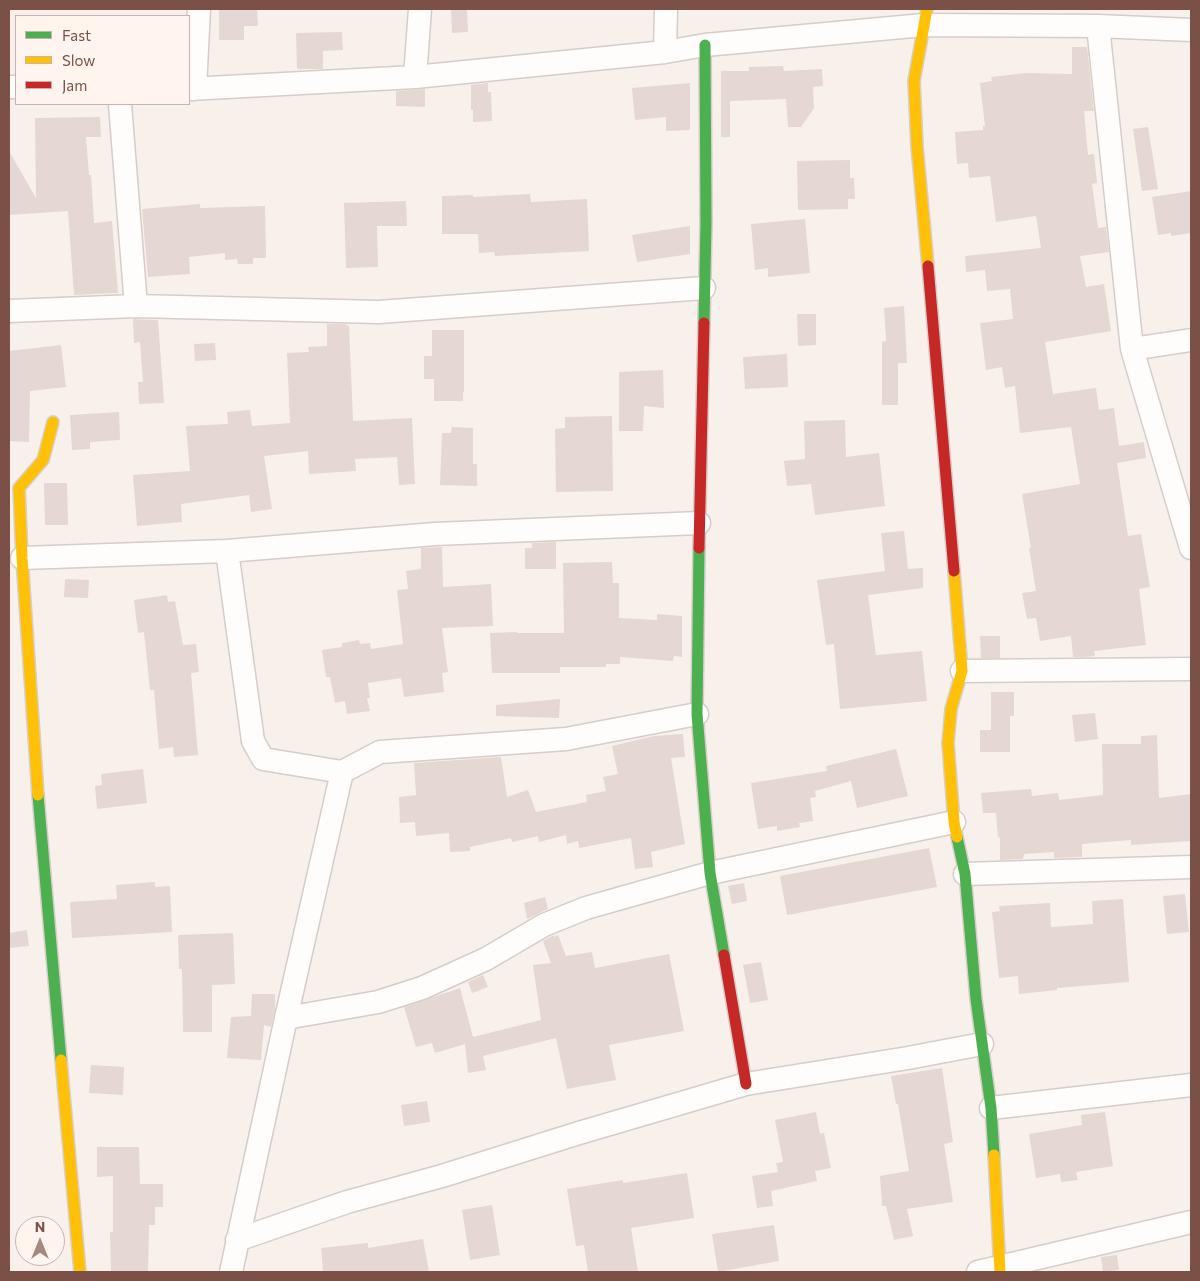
<!DOCTYPE html>
<html>
<head>
<meta charset="utf-8">
<style>
	body { margin:0 }
	#map { position:relative; width:1200px; height:1281px; overflow:hidden; background:#f8f1eb; font-family:Commissioner,sans-serif }
	canvas { display:block }
	.frame { position:absolute; inset:0; border:10px solid #7b5047; pointer-events:none }
	.legend { position:absolute; left:15px; top:15px; width:175px; height:90px; box-sizing:border-box; background:#fff5ee; border:1px solid #cab3ab; margin:0; padding:6px 9px; list-style:none; font-size:15px; color:#7b5047 }
	.legend li { display:flex; align-items:center; gap:10px; height:25px }
	.legend b { width:25px; border:1px solid #cab3ab }
	.north { position:absolute; left:15px; top:1216px; width:50px; height:50px; box-sizing:border-box; background:#fff5ee; border:1px solid #cab3ab; border-radius:50%; rotate:0deg; font-size:14px; font-weight:700; line-height:20px; text-align:center; color:#7b5047 }
	.north::after { content:''; display:block; margin:auto; width:18px; height:22px; background:#a78880; clip-path:polygon(50% 0,100% 100%,50% 72%,0 100%) }
</style>
</head>
<body>
<div id="map">
<canvas width="1200" height="1281"></canvas>
<div class="frame"></div>
<ul class="legend">
<li><b style="height:6px;background:#4caf50"></b>Fast</li>
<li><b style="height:6px;background:#ffc107"></b>Slow</li>
<li><b style="height:6px;background:#c62828"></b>Jam</li>
</ul>
<div class="north">N</div>
</div>
<script>
const g = document.querySelector('canvas').getContext('2d');
g.lineJoin = 'round';
function paint(path, color) {
  g.fillStyle = color;
  g.fill(path, 'evenodd');
}
function poly(rows) {
  const path = new Path2D();
  for (const r of rows) {
    path.moveTo(r[0], r[1]);
    for (let i = 2; i < r.length; i += 2) path.lineTo(r[i], r[i + 1]);
  }
  return path;
}
function trace(path, color, width, dash) {
  g.strokeStyle = color;
  g.lineWidth = width;
  g.lineCap = dash ? 'butt' : 'round';
  g.setLineDash(dash || []);
  g.stroke(path);
}
paint(poly([
	[219,9,257,9,258,26,244,26,244,40,219,40],
	[451,9,467,9,468,32,452,33],
	[342,32,343,50,323,51,323,69,297,69,296,33],
	[1072,47,1087,47,1094,111,1084,111,1088,155,1094,154,1097,183,1092,184,1098,228,1106,227,1109,252,1080,256,1086,287,1104,284,1111,331,1045,342,1053,394,1096,388,1099,410,1114,408,1119,446,1144,442,1146,458,1117,463,1128,536,1141,534,1150,587,1139,589,1146,645,1094,651,1095,656,1084,657,1073,657,1071,636,1040,641,1036,618,1027,619,1022,593,1036,591,1029,548,1031,548,1022,494,1080,484,1071,427,1020,433,1015,386,1005,388,1002,367,986,370,980,323,1013,319,1010,289,987,291,985,270,966,272,965,256,1041,248,1036,216,996,222,990,176,969,178,968,163,957,164,955,132,983,130,983,126,985,126,980,83,992,81,991,77,1026,73,1072,74],
	[783,66,784,71,822,69,823,86,813,87,814,108,801,127,788,127,786,99,730,101,730,137,721,137,721,71,749,71,749,67],
	[488,83,488,92,491,92,492,121,473,122,473,110,471,110,471,85],
	[690,83,690,130,666,131,666,117,635,120,632,88],
	[425,89,425,107,396,106,396,91],
	[100,117,101,137,86,137,89,175,91,175,94,223,112,221,118,293,74,295,68,211,9,215,9,151,36,198,35,118],
	[1148,127,1158,189,1142,191,1133,129],
	[850,160,850,178,854,178,855,199,848,199,848,209,798,210,797,161],
	[1191,191,1191,233,1171,236,1171,233,1158,235,1152,197],
	[530,194,531,202,587,199,589,251,495,256,494,252,479,253,478,234,442,234,442,196,473,195,473,197],
	[406,201,407,226,377,226,378,267,346,268,344,203],
	[200,204,200,208,265,206,266,258,253,258,253,264,238,264,237,259,225,260,225,253,189,257,190,274,148,277,142,209],
	[805,219,810,273,768,277,768,268,755,270,751,224],
	[690,226,690,254,637,262,632,235],
	[904,306,907,363,898,363,898,405,882,405,882,342,886,341,886,338,884,308],
	[797,314,816,314,816,345,798,346],
	[133,319,158,320,164,403,139,404,138,382,143,382,140,342,134,343],
	[327,324,345,324,349,326,353,421,412,418,415,484,399,485,397,457,355,459,356,471,309,474,308,451,264,456,272,509,251,512,249,495,181,504,182,522,137,526,133,475,190,471,186,426,228,424,227,412,250,410,252,426,290,423,287,353,309,352,308,347,327,346],
	[432,330,464,330,464,392,463,392,463,401,434,401,434,379,424,379,424,356,432,356],
	[215,343,216,360,195,361,194,344],
	[61,345,66,387,30,391,29,442,9,441,9,351],
	[787,354,788,387,745,389,743,357],
	[663,370,664,408,644,406,643,431,619,431,619,372],
	[119,412,120,440,90,442,90,449,72,450,70,415],
	[612,416,613,491,556,492,555,429,565,428,565,417],
	[845,420,846,457,879,453,885,506,815,515,811,484,787,486,784,461,805,459,804,421],
	[452,427,473,428,473,464,477,464,477,486,440,485,442,433,451,433],
	[44,483,67,483,68,525,45,525],
	[904,531,908,569,923,568,923,588,868,595,876,655,922,651,927,701,840,709,834,644,826,645,817,580,885,571,881,533],
	[556,542,556,569,525,569,525,548,532,548,532,543],
	[442,547,443,587,491,584,493,626,442,628,448,672,442,673,444,692,404,697,401,678,368,683,370,698,367,698,370,711,347,714,345,701,335,703,330,677,326,677,322,650,342,647,342,643,359,640,360,644,370,643,371,649,403,644,397,590,408,589,406,571,421,569,421,548],
	[612,562,613,583,619,583,619,618,657,620,657,614,682,616,682,657,674,656,673,661,620,657,620,664,606,664,606,667,560,667,560,673,492,673,490,633,517,632,517,633,564,633,563,563],
	[65,579,89,580,88,598,64,597],
	[167,595,168,602,175,601,183,645,196,644,199,672,191,673,198,755,174,757,173,747,159,749,154,690,150,690,144,632,138,633,134,600],
	[980,636,1000,636,1000,658,981,658],
	[991,692,1014,692,1014,716,1010,716,1010,752,980,752,980,730,991,730],
	[560,699,559,718,496,716,496,705],
	[1095,713,1098,739,1075,742,1072,715],
	[683,734,685,757,671,758,685,844,651,852,653,867,635,869,631,838,579,848,578,841,567,844,566,835,539,842,538,836,512,842,511,838,470,847,470,851,450,852,449,833,416,836,415,822,400,823,399,797,416,795,414,763,501,757,507,797,528,790,536,812,587,802,586,795,606,791,603,777,618,774,612,746,654,736],
	[1157,735,1159,798,1191,794,1191,841,1131,845,1131,840,1082,844,1082,857,1054,858,1054,852,1024,854,1023,859,1000,860,1000,837,998,838,996,813,983,813,981,793,1031,789,1032,796,1058,793,1059,800,1103,795,1102,744,1141,744,1141,736],
	[896,749,908,796,857,808,851,781,815,791,816,797,810,798,813,821,799,823,800,827,777,831,777,826,758,829,751,783,827,771,826,766],
	[143,769,147,803,97,809,95,786,102,785,101,774],
	[929,848,937,887,787,915,780,876],
	[155,882,155,887,170,886,172,932,72,938,70,902,117,899,116,885],
	[744,883,747,901,732,904,728,886],
	[1185,894,1189,932,1167,934,1163,896],
	[545,897,548,909,527,919,524,903],
	[1123,899,1129,982,1057,988,1057,990,1019,994,1018,976,999,978,992,912,1000,911,999,906,1050,903,1051,927,1093,924,1092,901],
	[27,930,29,946,9,948,9,933],
	[233,933,235,984,212,985,212,1032,183,1032,182,969,179,969,178,935],
	[554,935,554,937,558,935,566,956,592,952,595,968,669,954,684,1031,609,1045,616,1080,567,1089,556,1038,483,1056,486,1070,468,1073,465,1044,435,1053,432,1043,416,1047,404,1007,460,988,473,1037,541,1020,533,965,551,963,543,941],
	[761,962,768,1000,750,1003,743,965],
	[483,975,488,987,472,993,468,982],
	[252,994,275,994,275,1009,271,1027,264,1025,261,1060,227,1058,231,1017,251,1016],
	[91,1065,124,1067,123,1095,89,1093],
	[942,1068,953,1142,944,1144,953,1202,907,1209,913,1236,894,1240,886,1206,882,1206,880,1176,909,1171,898,1104,896,1104,891,1076],
	[427,1101,430,1122,404,1126,401,1105],
	[816,1112,820,1134,824,1133,831,1168,815,1171,817,1181,771,1191,773,1206,757,1208,752,1176,778,1172,776,1163,783,1162,775,1120],
	[1105,1112,1113,1166,1076,1172,1078,1180,1061,1182,1060,1174,1036,1178,1029,1134,1082,1125,1081,1115],
	[97,1147,139,1147,140,1184,163,1184,163,1207,155,1207,155,1225,149,1225,148,1272,111,1272,110,1232,113,1232,113,1176,97,1177],
	[687,1173,694,1218,631,1228,638,1272,588,1272,584,1245,576,1246,567,1189,623,1180,623,1183],
	[492,1205,500,1255,470,1260,462,1210],
	[774,1225,779,1261,718,1272,712,1234],
	[423,1239,429,1272,323,1272,321,1248,368,1243,368,1248],
	[1117,1255,1119,1270,1103,1272,1101,1257]
]), '#e5d7d2');
const street = poly([
	[1098,26,1132,349,1191,548],
	[665,52,666,9],
	[415,77,420,9],
	[9,87,16,87],
	[189,89,415,77,665,52,705,45,924,25,1098,26,1191,30],
	[195,89,199,9],
	[120,104,136,306],
	[9,311,136,306,379,312,704,288],
	[1132,349,1191,340],
	[227,551,253,741,263,759,342,772,380,752,566,739,697,714],
	[22,558,227,551,435,534,699,523],
	[962,671,1191,669],
	[965,874,1191,867],
	[286,1018,378,1002,422,988,486,959,544,925,586,908,639,893,710,873,954,822],
	[991,1108,1191,1085],
	[237,1240,347,1202,442,1176,579,1133,746,1084,908,1058,982,1044],
	[231,1272,286,1018,342,772],
	[978,1272,1191,1222]
]);
const fast = poly([
	[704,323,706,223,705,45],
	[699,548,697,714,710,873,724,955],
	[38,795,61,1060],
	[957,837,965,874,976,999,991,1108,994,1155]
]);
const slow = poly([
	[927,9,914,81,917,146,928,266],
	[954,571,962,671,951,709,948,743,954,822,957,837],
	[38,795,22,558,19,488,43,460,53,422],
	[61,1060,80,1272],
	[994,1155,1000,1272]
]);
const jam = poly([
	[928,266,954,571],
	[699,548,704,323],
	[724,955,746,1084]
]);
trace(street, '#d7ccc8', 25);
trace(fast, '#d9cec9', 14);
trace(slow, '#d9cec9', 14);
trace(jam, '#d9cec9', 14);
trace(street, '#fefdfc', 22);
trace(fast, '#4caf50', 11);
trace(slow, '#ffc107', 11);
trace(jam, '#c62828', 11);
</script>
</body>
</html>
